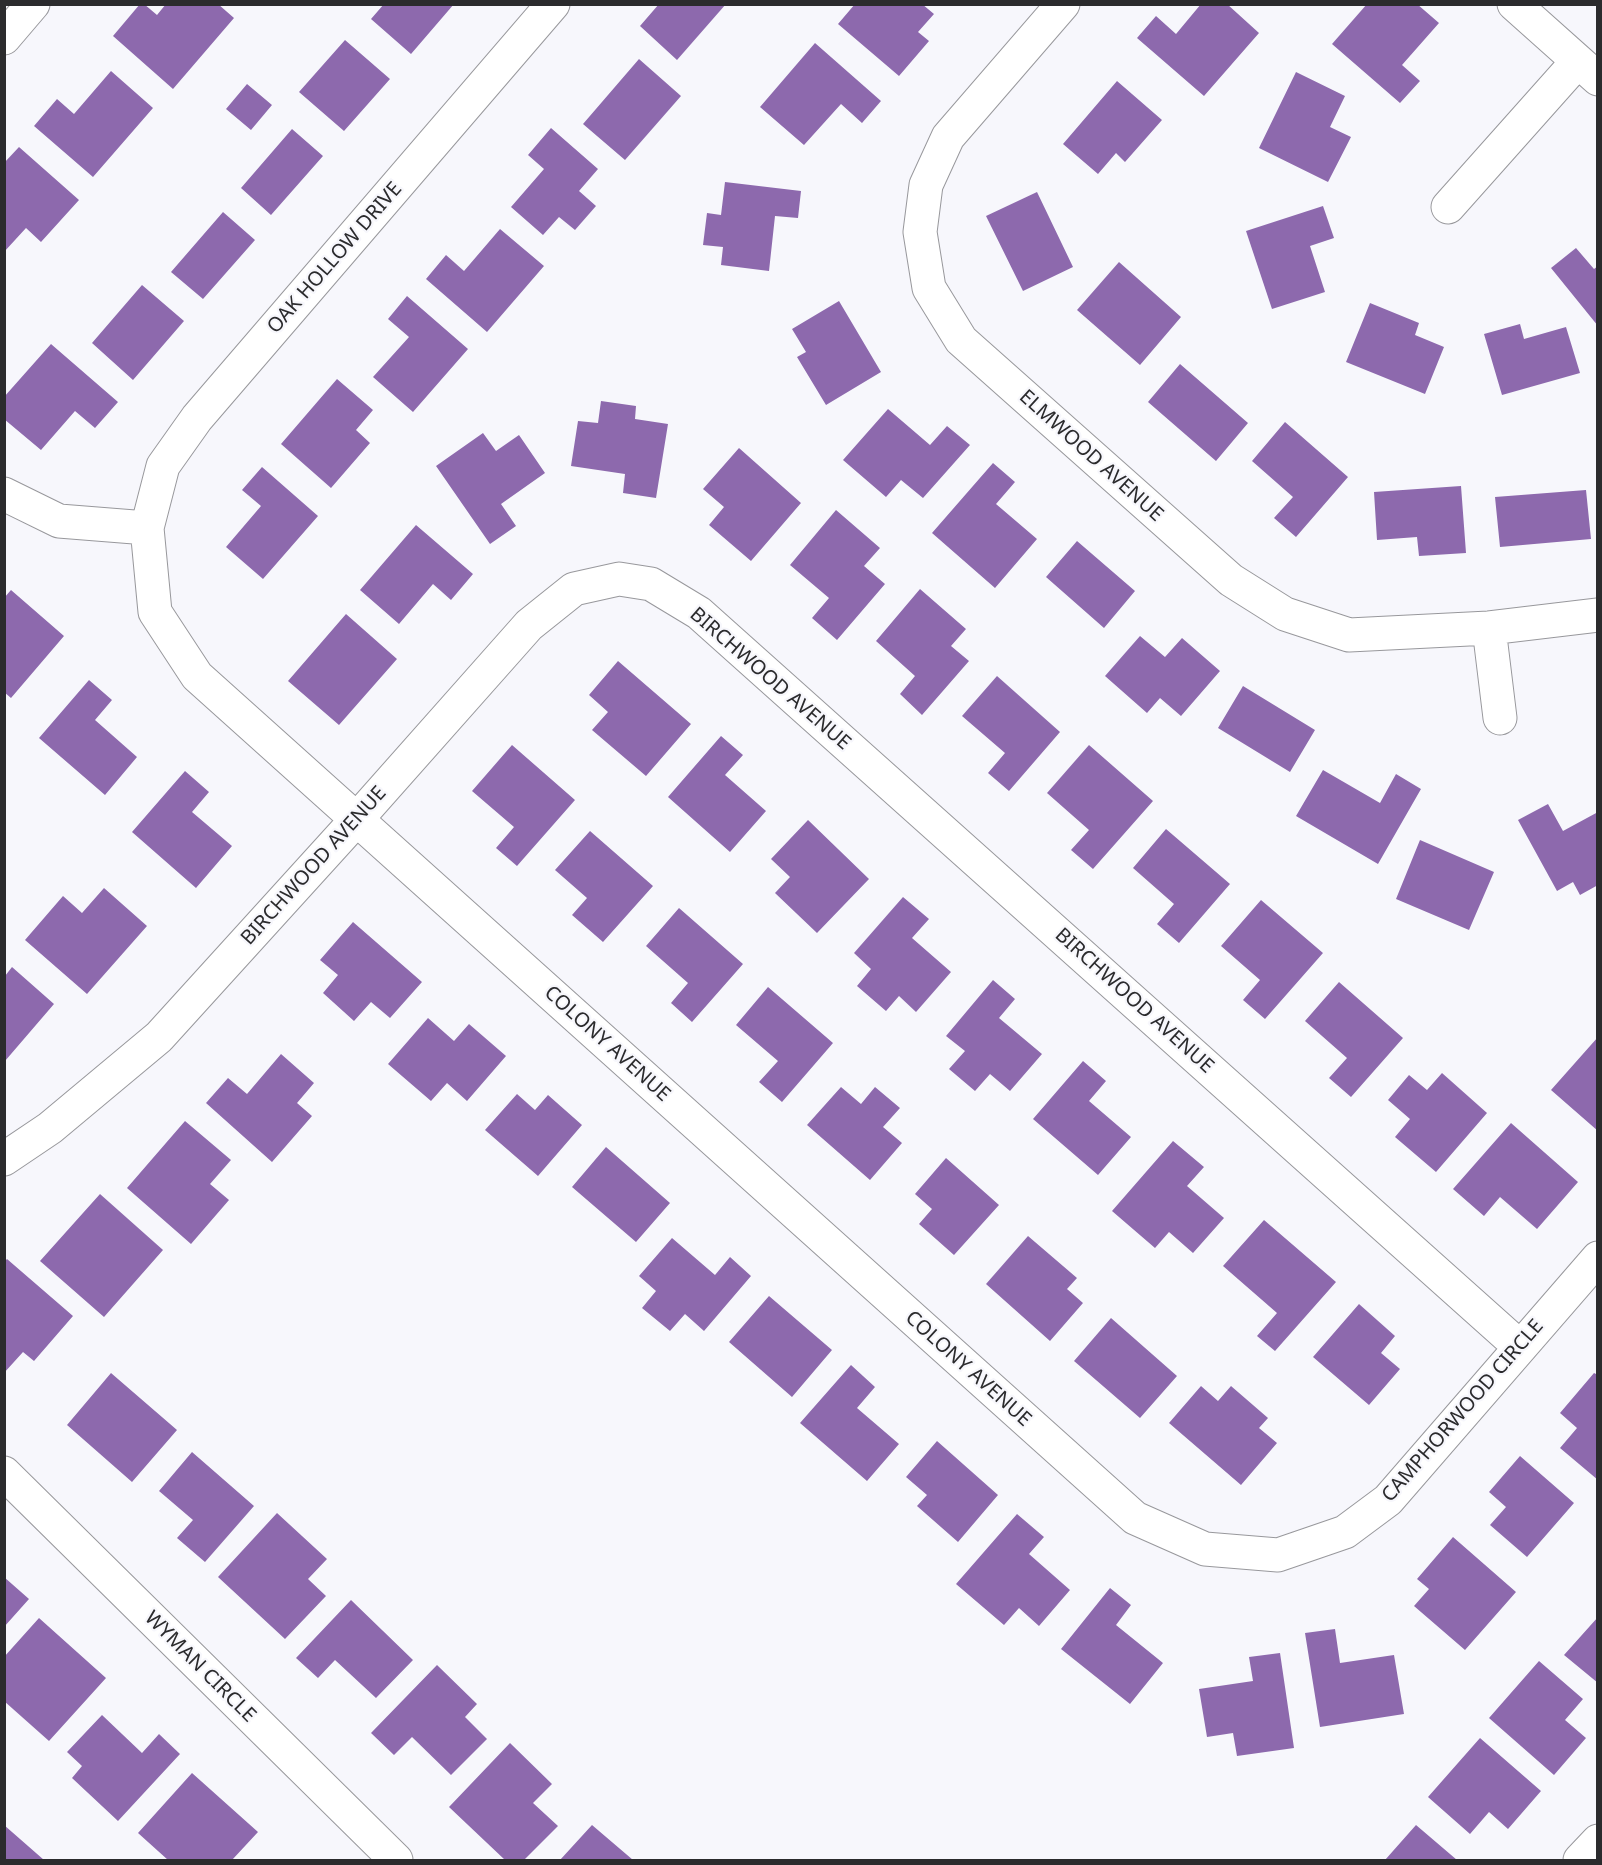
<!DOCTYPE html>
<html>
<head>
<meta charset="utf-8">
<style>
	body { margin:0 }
	#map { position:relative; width:1602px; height:1865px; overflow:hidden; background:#f7f7fc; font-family:"Noto Sans",sans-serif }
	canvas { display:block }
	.frame { position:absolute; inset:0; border:6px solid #2b2b2d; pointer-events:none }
</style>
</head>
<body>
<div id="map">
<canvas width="1602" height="1865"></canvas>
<div class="frame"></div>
</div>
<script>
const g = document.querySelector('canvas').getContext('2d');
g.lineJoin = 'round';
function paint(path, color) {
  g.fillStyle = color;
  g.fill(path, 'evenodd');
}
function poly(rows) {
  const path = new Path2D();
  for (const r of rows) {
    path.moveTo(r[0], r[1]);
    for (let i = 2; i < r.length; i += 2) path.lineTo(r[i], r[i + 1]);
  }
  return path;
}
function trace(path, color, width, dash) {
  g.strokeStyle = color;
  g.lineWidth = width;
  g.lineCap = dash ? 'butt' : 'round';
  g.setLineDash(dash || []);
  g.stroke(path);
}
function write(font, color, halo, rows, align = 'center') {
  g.font = font + ' "Noto Sans",sans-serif';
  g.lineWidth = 4.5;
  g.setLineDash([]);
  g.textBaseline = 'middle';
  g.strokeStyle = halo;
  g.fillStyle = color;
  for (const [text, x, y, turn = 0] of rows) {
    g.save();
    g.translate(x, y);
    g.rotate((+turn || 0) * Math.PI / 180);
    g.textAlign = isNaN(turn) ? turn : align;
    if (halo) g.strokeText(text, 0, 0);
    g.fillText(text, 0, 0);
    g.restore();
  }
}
paint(poly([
	[140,4,144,4,157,15,166,4,218,4,234,18,173,89,113,36],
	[384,4,454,4,411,54,371,19],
	[659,4,726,4,677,60,640,26],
	[855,4,922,4,934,14,918,32,929,41,899,76,838,24],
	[1201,4,1227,4,1259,33,1204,96,1137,38,1156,16,1176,34],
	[1367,4,1417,4,1439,23,1402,65,1420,81,1400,103,1332,44],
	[345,40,390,79,344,131,299,92],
	[815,43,881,101,862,123,841,104,804,145,760,107],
	[639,59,681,96,625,160,583,124],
	[111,71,153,108,93,177,34,126,57,99,74,114],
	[1296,72,1345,96,1330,127,1351,137,1328,182,1259,148],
	[1117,81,1162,120,1125,162,1116,153,1098,174,1063,144],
	[247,84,272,105,251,130,226,109],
	[551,128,598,169,579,191,596,206,575,230,559,217,543,235,511,207,544,169,528,155],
	[292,129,323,156,271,215,241,188],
	[19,147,79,200,41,242,26,228,4,252,4,163],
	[725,182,801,191,798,218,775,216,769,271,721,265,723,247,703,245,707,213,721,215],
	[1037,192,1073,267,1023,291,986,216],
	[1323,206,1334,238,1310,246,1325,292,1272,309,1246,231],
	[223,212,255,240,203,299,171,272],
	[500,229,544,266,487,332,426,279,446,255,464,271],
	[1576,248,1594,269,1598,266,1598,326,1551,268],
	[1119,262,1181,317,1140,365,1077,310],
	[142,285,184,321,133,380,92,343],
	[407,296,468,349,413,412,373,377,409,337,388,319],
	[839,301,881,372,826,405,797,357,806,352,792,329],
	[1370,303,1419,323,1415,335,1444,347,1425,394,1346,362],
	[1520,324,1524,339,1566,327,1580,373,1502,395,1484,334],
	[51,344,118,402,95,428,75,411,41,450,4,419,4,397],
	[1180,364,1248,423,1216,461,1148,402],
	[337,379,373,410,356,430,370,443,331,488,281,444],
	[601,401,636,406,635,419,668,424,656,498,623,493,625,474,571,466,578,421,598,423],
	[888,409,930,445,947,426,970,445,923,498,901,480,886,497,843,460],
	[1285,422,1348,477,1296,537,1274,518,1293,497,1252,461],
	[483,433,496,451,519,435,545,473,501,504,516,526,490,544,436,466],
	[739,448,801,503,751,561,709,525,724,507,703,489],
	[993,463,1015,482,996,504,1037,539,995,588,932,533],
	[262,467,318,516,263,579,226,547,261,506,242,490],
	[1461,486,1466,553,1419,556,1417,537,1377,540,1374,492],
	[1586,490,1591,539,1500,547,1495,497],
	[836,510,880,548,864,566,885,584,837,640,812,618,829,598,790,565],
	[416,525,473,574,451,600,433,584,399,624,360,590],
	[1077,541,1135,591,1104,628,1046,577],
	[920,589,966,629,951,646,969,661,922,715,900,694,915,676,876,641],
	[11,590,64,636,11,698,4,692,4,598],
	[346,614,397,659,339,725,288,681],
	[1140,636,1165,657,1182,638,1220,671,1181,716,1160,698,1147,713,1105,676],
	[618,661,691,724,646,776,592,730,608,712,589,695],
	[997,676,1060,732,1009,791,988,773,1005,753,962,716],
	[89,680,112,700,95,720,137,757,105,795,39,738],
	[1243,686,1315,730,1290,772,1218,728],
	[721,736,743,755,725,775,766,811,730,852,668,797],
	[512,745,575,800,517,866,496,848,514,827,472,791],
	[1089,745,1153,801,1093,869,1071,850,1089,830,1047,793],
	[1323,770,1380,803,1396,774,1421,789,1378,864,1296,816],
	[185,771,209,792,192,812,232,846,196,888,132,832],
	[1548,804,1563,831,1598,812,1598,885,1580,895,1573,882,1557,891,1518,820],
	[808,820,869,879,817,933,775,893,790,877,771,859],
	[1166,829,1230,884,1179,943,1157,924,1174,904,1133,868],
	[590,831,653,886,603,942,572,915,587,898,555,870],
	[1420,840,1494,872,1469,930,1396,899],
	[104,888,147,926,87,994,25,940,63,896,82,913],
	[903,897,929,919,912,938,951,972,916,1012,899,996,886,1011,857,986,871,969,854,953],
	[1261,900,1323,953,1265,1019,1243,1000,1260,980,1221,946],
	[679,908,743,964,692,1022,671,1003,688,983,646,946],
	[353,922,422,982,390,1018,371,1002,354,1021,323,993,338,975,320,960],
	[12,967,54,1004,5,1061,5,976],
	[993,980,1015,999,999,1018,1042,1054,1010,1091,990,1074,975,1091,949,1069,965,1051,946,1036],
	[1339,982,1403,1038,1351,1097,1329,1078,1347,1058,1305,1021],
	[768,987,833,1043,782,1102,759,1082,778,1061,736,1025],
	[428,1018,454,1041,469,1024,506,1056,467,1101,447,1083,431,1101,388,1064],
	[1598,1037,1598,1131,1551,1090],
	[281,1054,314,1083,297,1103,312,1116,272,1162,206,1103,228,1078,247,1094],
	[1083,1061,1106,1081,1089,1101,1131,1137,1098,1175,1033,1119],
	[1442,1073,1487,1113,1436,1172,1395,1137,1410,1119,1388,1100,1409,1075,1427,1090],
	[841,1087,861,1104,875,1087,900,1108,883,1127,902,1143,870,1180,807,1125],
	[517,1094,535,1110,548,1095,582,1125,538,1176,485,1130],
	[185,1121,231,1160,210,1184,229,1200,191,1244,127,1188],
	[1511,1123,1578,1182,1537,1229,1500,1197,1484,1216,1453,1189],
	[1173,1141,1204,1167,1187,1186,1224,1218,1193,1253,1169,1232,1155,1248,1112,1211],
	[606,1147,670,1203,636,1242,572,1187],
	[946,1158,999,1205,954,1255,919,1224,932,1209,915,1194],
	[100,1194,163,1250,104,1317,40,1261],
	[1264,1220,1336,1282,1275,1351,1257,1336,1277,1313,1223,1266],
	[1028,1236,1077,1278,1067,1289,1083,1303,1050,1341,986,1284],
	[672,1238,715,1275,730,1257,751,1276,704,1331,685,1314,670,1331,642,1308,656,1291,639,1276],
	[7,1259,73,1316,34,1361,23,1352,4,1373,4,1262],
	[769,1296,832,1350,792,1397,729,1342],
	[1359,1304,1395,1336,1381,1353,1400,1369,1369,1405,1313,1357],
	[1111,1318,1177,1376,1140,1418,1074,1361],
	[851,1365,875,1387,857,1408,899,1444,867,1481,800,1423],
	[111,1373,177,1430,132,1482,67,1425],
	[1594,1373,1598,1375,1598,1480,1560,1448,1577,1428,1560,1413],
	[1201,1386,1218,1401,1231,1386,1268,1418,1259,1428,1277,1443,1241,1485,1169,1423],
	[937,1441,998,1495,958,1542,917,1506,927,1495,906,1477],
	[192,1452,254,1506,205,1562,177,1538,193,1520,159,1491],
	[1520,1456,1574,1503,1527,1557,1490,1525,1506,1507,1489,1492],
	[277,1513,327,1559,308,1579,326,1596,285,1639,218,1577],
	[1017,1514,1044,1537,1029,1554,1070,1590,1039,1626,1019,1608,1004,1625,956,1584],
	[1453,1537,1516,1592,1465,1650,1414,1606,1429,1589,1417,1579],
	[4,1577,29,1599,4,1627],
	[1110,1588,1131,1605,1116,1625,1163,1663,1130,1704,1061,1649],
	[351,1600,413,1660,376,1698,335,1660,318,1678,296,1658],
	[1598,1617,1598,1683,1564,1655],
	[39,1618,106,1678,49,1741,4,1701,4,1657],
	[1335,1629,1340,1663,1394,1655,1404,1714,1320,1727,1305,1633],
	[1280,1653,1294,1748,1237,1756,1233,1733,1207,1737,1199,1689,1253,1681,1249,1657],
	[1539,1661,1583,1699,1565,1720,1586,1738,1554,1775,1489,1718],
	[437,1665,477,1704,465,1717,487,1739,451,1775,412,1737,394,1755,371,1733],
	[102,1715,142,1753,159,1734,180,1754,118,1821,72,1778,82,1766,67,1752],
	[1480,1738,1541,1791,1508,1829,1489,1812,1470,1834,1428,1797],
	[510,1743,552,1784,533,1803,558,1826,524,1860,505,1860,449,1807],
	[192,1773,258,1832,232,1860,168,1860,138,1833],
	[4,1825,44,1860,4,1860],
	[592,1825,633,1860,560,1860],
	[1416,1825,1457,1860,1385,1860]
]), '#8d69ad');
const minor = poly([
	[553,4,197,418,163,466,147,528,155,612,197,676,1135,1518,1205,1549,1278,1555,1345,1532,1388,1500,1598,1258],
	[1063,4,948,137,926,185,920,232,929,288,961,340,1231,580,1285,614,1349,635,1489,628,1598,615],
	[1514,4,1598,79],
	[4,38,33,4],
	[1448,207,1578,61],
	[4,494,59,521,147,528],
	[1489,628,1500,718],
	[4,1159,50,1128,159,1037,357,819,529,625,574,589,619,579,651,584,699,613,1520,1347],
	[4,1473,396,1860],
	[1580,1860,1598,1841]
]);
trace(minor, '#98989c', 35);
trace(minor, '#fff', 33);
write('20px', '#2b2b2d', '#f7f7fc', [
	["OAK HOLLOW DRIVE",335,258,-49],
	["ELMWOOD AVENUE",1091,456,42],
	["BIRCHWOOD AVENUE",770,679,41],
	["BIRCHWOOD AVENUE",314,866,-48],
	["BIRCHWOOD AVENUE",1134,1001,42],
	["COLONY AVENUE",607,1044,42],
	["COLONY AVENUE",968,1369,42],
	["CAMPHORWOOD CIRCLE",1463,1411,-49],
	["WYMAN CIRCLE",200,1667,45]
]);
</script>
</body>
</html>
